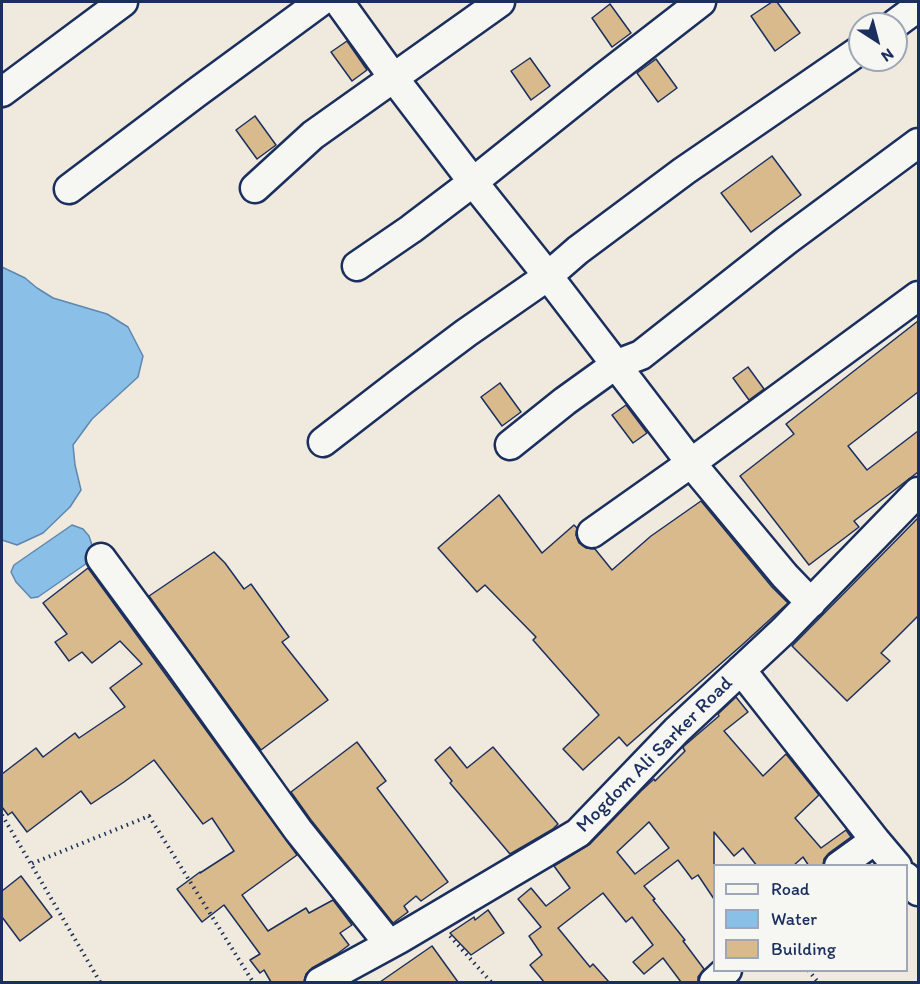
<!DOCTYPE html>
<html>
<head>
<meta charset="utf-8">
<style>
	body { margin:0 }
	#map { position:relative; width:920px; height:984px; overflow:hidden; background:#f0eade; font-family:Itim,sans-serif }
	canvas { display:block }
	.frame { position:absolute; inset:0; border:3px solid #1b2f5e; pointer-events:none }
	.legend { position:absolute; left:713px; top:864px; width:195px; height:108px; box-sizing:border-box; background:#f6f6f2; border:2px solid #9ea6b7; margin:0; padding:8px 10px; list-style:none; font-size:18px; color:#1b2f5e }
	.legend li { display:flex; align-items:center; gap:12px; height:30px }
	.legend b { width:30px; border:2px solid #9ea6b7 }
	.north { position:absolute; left:848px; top:12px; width:60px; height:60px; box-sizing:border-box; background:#f6f6f2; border:2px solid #9ea6b7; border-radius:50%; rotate:144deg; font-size:16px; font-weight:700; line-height:24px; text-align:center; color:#1b2f5e }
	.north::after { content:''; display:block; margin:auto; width:21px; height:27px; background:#1b2f5e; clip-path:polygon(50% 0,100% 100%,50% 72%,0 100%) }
</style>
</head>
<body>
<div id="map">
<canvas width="920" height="984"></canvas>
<div class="frame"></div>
<ul class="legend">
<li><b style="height:8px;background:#f6f6f2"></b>Road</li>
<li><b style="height:16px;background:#8ac0e7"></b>Water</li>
<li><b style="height:16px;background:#d8ba8c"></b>Building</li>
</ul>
<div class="north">N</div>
</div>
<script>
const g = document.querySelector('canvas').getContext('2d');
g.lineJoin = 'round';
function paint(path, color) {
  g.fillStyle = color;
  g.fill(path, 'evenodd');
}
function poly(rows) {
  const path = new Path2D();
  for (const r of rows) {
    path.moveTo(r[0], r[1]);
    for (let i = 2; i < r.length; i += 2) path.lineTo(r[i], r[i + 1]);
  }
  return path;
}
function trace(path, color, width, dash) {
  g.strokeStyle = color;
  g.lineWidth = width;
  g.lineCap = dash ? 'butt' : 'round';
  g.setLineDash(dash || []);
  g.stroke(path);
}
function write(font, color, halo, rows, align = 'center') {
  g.font = font + ' Itim,sans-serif';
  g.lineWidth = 6;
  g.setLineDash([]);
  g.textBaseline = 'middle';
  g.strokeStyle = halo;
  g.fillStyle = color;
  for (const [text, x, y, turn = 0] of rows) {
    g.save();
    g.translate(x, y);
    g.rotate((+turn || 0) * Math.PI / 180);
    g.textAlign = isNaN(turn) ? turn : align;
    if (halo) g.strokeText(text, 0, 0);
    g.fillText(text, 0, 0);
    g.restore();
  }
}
const water = poly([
	[2,267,25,278,37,288,53,298,107,314,128,327,143,356,138,377,92,419,73,445,75,465,81,490,70,507,43,533,17,545,2,540,2,267],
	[72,525,83,529,89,536,94,551,90,561,38,597,31,598,16,582,11,572,14,565,72,525]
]);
paint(water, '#8ac0e7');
trace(water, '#5e86b0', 1.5);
const building = poly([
	[772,2,777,2,800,33,775,51,751,16,772,2],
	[610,4,631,33,612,47,592,18,610,4],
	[347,41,367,70,352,81,331,52,347,41],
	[530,58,550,86,531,100,511,71,530,58],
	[656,59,677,88,658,102,637,73,656,59],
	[255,116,276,145,257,159,236,130,255,116],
	[772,156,801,195,751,232,721,193,772,156],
	[918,321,918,392,848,446,867,470,918,431,918,472,854,521,859,527,809,565,740,476,794,434,786,424,918,321],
	[748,367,764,389,749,400,733,378,748,367],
	[500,383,521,412,502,426,481,397,500,383],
	[626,405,647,433,633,443,612,415,626,405],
	[499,495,542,553,574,525,577,528,576,535,579,543,586,548,595,549,612,570,651,536,701,501,772,587,788,603,742,645,627,746,619,737,583,770,563,749,599,715,533,640,536,637,485,585,477,592,438,548,499,495],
	[918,518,918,616,881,653,890,661,847,701,792,646,918,518],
	[214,552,225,563,244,589,251,584,289,637,282,642,328,700,261,750,149,596,214,552],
	[88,568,297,855,242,895,268,931,306,908,309,913,333,900,352,925,340,933,349,945,337,954,312,968,306,974,304,982,271,982,264,970,260,973,250,960,260,954,224,905,202,922,177,889,200,872,200,873,234,851,212,818,203,824,154,760,124,782,91,804,81,791,27,832,12,812,8,815,2,807,2,774,36,748,43,757,75,733,79,738,125,707,110,688,142,664,120,641,92,663,82,652,69,661,55,642,67,634,43,603,88,568],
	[736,697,748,712,724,731,763,776,786,754,819,795,795,818,821,848,846,830,851,837,829,853,824,859,823,866,809,866,803,857,793,866,757,866,743,848,734,856,714,832,714,899,698,875,692,879,678,860,644,886,655,899,653,900,685,940,683,941,704,969,698,977,698,982,681,982,663,958,644,974,633,962,653,945,632,917,626,922,603,893,558,928,590,967,593,964,609,982,544,982,530,965,542,955,529,936,541,927,518,899,531,888,546,906,570,888,554,866,590,844,641,791,654,779,655,781,685,751,683,748,684,746,719,716,718,714,736,697],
	[649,822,669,848,635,874,617,852,649,822],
	[357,742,386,781,377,788,448,882,421,901,416,896,404,906,408,912,393,923,311,820,291,792,357,742],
	[450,747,467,768,493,747,558,824,553,829,510,854,450,783,452,781,435,760,450,747],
	[21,876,52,917,20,941,2,917,2,891,21,876],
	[488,910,504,933,471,955,450,933,474,917,475,920,488,910],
	[432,946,458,982,380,982,432,946]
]);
paint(building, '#d8ba8c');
trace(building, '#1b2f5e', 1.5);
const minor = poly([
	[339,2,393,77,473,182,548,276,691,463,785,576,811,603],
	[895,24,918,7],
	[2,92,123,2],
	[255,188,313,135,500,2],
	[69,189,196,93,320,2],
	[357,266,411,229,473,182,603,78,701,2],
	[323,442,402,381,466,333,548,276,578,250,684,171,860,50],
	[510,445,565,401,615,365,641,355,787,240,918,143],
	[592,533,691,463,918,296],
	[101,558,179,664,298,830,389,944],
	[741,670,875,840],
	[839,866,875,840,897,866],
	[906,877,918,891],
	[320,982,399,939,578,833,677,730,783,631,918,492],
	[714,982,727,970]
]);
trace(minor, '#1b2f5e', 33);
trace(poly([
	[2,815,31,864],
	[450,936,491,982],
	[808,970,818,982],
	[100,982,31,864,149,816,253,982]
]), '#1b2f5e', 4, [1.5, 4.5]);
trace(minor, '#f6f6f2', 28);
write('20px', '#1b2f5e', '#f6f6f2', [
	["Mogdom Ali Sarker Road",655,755,-45]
]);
</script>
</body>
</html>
